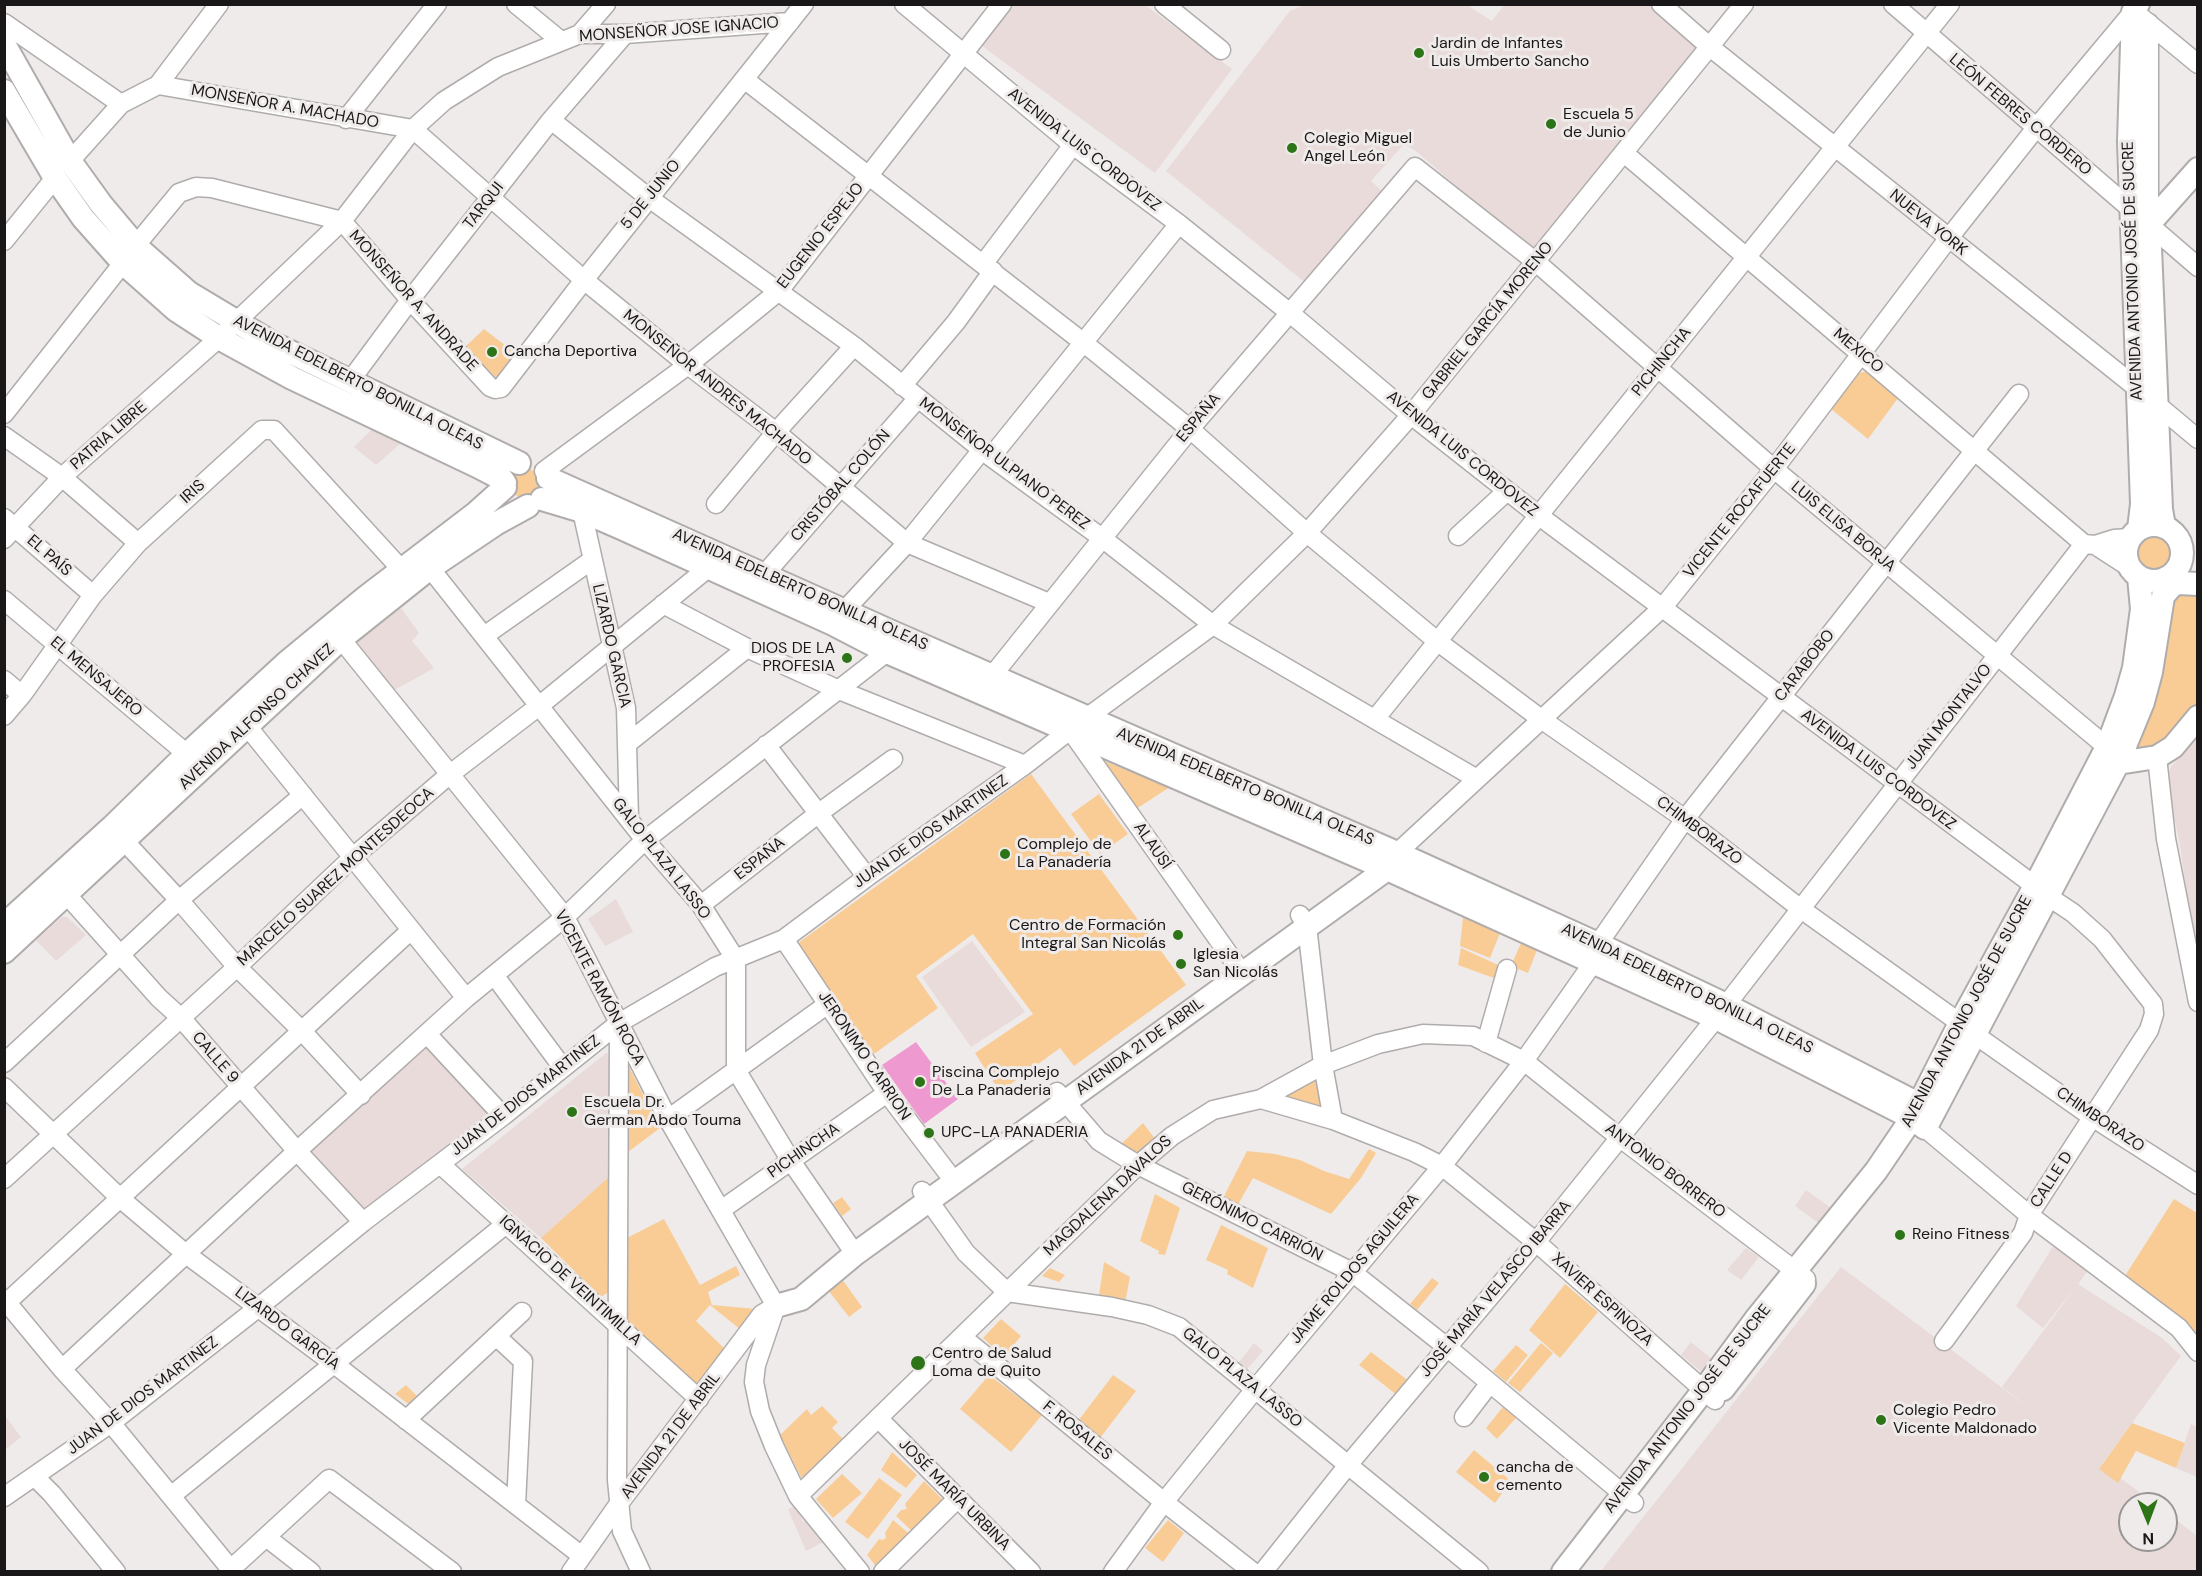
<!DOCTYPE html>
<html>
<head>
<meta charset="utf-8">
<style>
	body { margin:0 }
	#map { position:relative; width:2202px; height:1576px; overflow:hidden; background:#efebea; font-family:"DM Sans",sans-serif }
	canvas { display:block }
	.frame { position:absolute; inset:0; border:6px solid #191717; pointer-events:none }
	.north { position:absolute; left:2118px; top:1492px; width:60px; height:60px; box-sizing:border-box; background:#efebea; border:2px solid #999696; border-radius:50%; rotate:179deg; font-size:16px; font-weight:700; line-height:24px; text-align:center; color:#191717 }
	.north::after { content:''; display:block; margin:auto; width:21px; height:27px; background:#2c7417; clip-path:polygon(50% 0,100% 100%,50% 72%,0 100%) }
</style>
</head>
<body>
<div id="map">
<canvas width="2202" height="1576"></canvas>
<div class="frame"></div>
<div class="north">N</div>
</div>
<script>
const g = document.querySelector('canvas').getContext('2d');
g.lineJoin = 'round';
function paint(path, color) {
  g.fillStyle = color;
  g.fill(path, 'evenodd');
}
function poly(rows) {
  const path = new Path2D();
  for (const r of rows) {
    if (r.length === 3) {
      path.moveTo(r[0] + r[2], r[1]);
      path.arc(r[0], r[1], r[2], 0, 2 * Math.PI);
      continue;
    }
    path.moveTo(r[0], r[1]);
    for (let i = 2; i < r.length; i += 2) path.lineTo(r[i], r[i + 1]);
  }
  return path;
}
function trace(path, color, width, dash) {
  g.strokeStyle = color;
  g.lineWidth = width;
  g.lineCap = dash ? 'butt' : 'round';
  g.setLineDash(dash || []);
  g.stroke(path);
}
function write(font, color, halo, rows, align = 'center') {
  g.font = font + ' "DM Sans",sans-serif';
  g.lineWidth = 6;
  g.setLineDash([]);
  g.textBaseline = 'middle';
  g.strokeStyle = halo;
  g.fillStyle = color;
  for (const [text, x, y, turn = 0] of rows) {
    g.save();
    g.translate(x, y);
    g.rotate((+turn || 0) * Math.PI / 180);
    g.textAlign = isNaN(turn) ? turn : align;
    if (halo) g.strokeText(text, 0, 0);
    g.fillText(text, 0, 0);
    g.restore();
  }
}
paint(poly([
	[1012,5,1145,5,1232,69,1155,173,982,46],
	[1304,5,1467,5,1492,21,1504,5,1651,5,1701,47,1532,252,1417,152,1404,144,1371,181,1383,192,1307,284,1166,171,1290,11],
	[371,430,402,442,376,465,354,447],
	[401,608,419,633,412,641,434,668,391,692,354,644],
	[2197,739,2197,965,2179,839,2165,779,2171,767],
	[616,899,633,932,605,946,588,919],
	[62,917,67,917,86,935,56,961,36,940],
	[972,941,1025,1012,971,1047,922,977],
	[427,1043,493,1116,364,1217,306,1151],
	[606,1053,612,1055,610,1176,541,1238,462,1169],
	[1806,1190,1831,1208,1820,1224,1795,1206],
	[2055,1243,2089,1269,2078,1284,2162,1338,2181,1356,2102,1464,2155,1504,2130,1504,2130,1540,2166,1540,2166,1512,2197,1536,2197,1571,1600,1572,1841,1267,2057,1429,2002,1387,2078,1284,2043,1328,2016,1306],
	[1746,1248,1759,1257,1741,1280,1727,1270],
	[1691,1342,1713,1360,1703,1373,1681,1355],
	[1254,1343,1263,1351,1247,1369,1239,1362],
	[5,1416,21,1437,5,1450,4,1450],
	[2191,1424,2197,1427,2197,1477,2176,1468],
	[796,1506,803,1522,809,1520,827,1540,806,1551,788,1509]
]), '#e8dbda');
paint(poly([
	[484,329,519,356,499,381,465,347],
	[1868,371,1898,398,1868,439,1831,409,1859,373],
	[526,484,15],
	[2153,553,20],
	[2173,591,2198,591,2197,707,2170,742,2129,757],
	[1099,759,1170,787,1133,811],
	[1031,774,1186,985,1074,1066,1060,1048,1000,1092,975,1053,1033,1014,973,934,916,976,938,1008,874,1054,794,946],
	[1099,794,1128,834,1100,854,1071,814],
	[1463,917,1500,933,1490,958,1460,946],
	[1521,943,1537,950,1528,973,1511,966],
	[1461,948,1507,969,1502,981,1458,965],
	[628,1065,660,1128,628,1152],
	[1318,1075,1326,1112,1282,1096],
	[1143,1123,1156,1140,1138,1159,1117,1148],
	[1369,1149,1376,1153,1361,1178,1331,1214,1253,1178,1235,1210,1221,1202,1247,1151,1275,1154,1300,1160,1324,1171,1349,1179],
	[610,1176,610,1291,601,1297,541,1238],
	[1155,1194,1180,1208,1165,1255,1158,1254,1159,1251,1140,1241],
	[842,1197,851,1209,842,1216,833,1203],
	[2174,1199,2197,1213,2197,1346,2123,1279],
	[664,1219,700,1285,736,1266,740,1275,708,1292,712,1305,756,1309,741,1330,710,1305,696,1321,726,1350,695,1387,621,1322,625,1239],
	[1221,1225,1268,1248,1253,1288,1227,1274,1228,1270,1206,1260],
	[1104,1262,1130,1277,1124,1308,1098,1302],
	[1050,1268,1065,1275,1059,1282,1042,1276],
	[1432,1278,1439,1283,1417,1310,1410,1304],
	[842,1279,862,1307,849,1317,828,1290],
	[1565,1284,1598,1312,1560,1358,1529,1330],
	[1001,1319,1021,1336,1004,1357,983,1338],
	[1541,1343,1553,1353,1520,1392,1508,1383],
	[1516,1345,1528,1355,1506,1382,1493,1371],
	[1371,1352,1410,1382,1398,1396,1359,1365],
	[989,1375,1042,1415,1011,1452,960,1409],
	[1113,1375,1136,1391,1100,1438,1078,1421],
	[406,1385,418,1397,410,1405,395,1394],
	[822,1406,838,1422,832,1428,845,1441,806,1477,801,1477,780,1435,807,1409,811,1415],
	[1503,1407,1516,1418,1497,1439,1486,1428],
	[2132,1423,2185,1443,2176,1468,2136,1451,2118,1483,2099,1469],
	[1474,1450,1511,1481,1495,1503,1456,1472],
	[892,1452,917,1475,906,1488,881,1470],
	[842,1474,862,1493,833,1518,816,1499],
	[879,1478,902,1495,868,1539,845,1522],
	[924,1481,946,1503,915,1534,896,1516,901,1510,907,1509,905,1504],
	[893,1520,913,1537,879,1570,867,1555,879,1539,883,1540,886,1538,885,1533],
	[1168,1520,1184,1533,1163,1562,1145,1548]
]), '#f9cc95');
paint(poly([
	[916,1042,958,1099,924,1124,882,1065]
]), '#ee9ad1');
const minor = poly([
	[516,4,561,41],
	[904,4,1073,145,1179,224,1290,313,1411,415,1538,515,2035,886],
	[1164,4,1221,50],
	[1661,4,1710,47,2137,388,2198,439],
	[1893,4,2198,267],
	[2142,18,2198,64],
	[4,23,121,104],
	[580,34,606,4],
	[744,79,1084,343,1190,429,1307,533,1437,641,1541,719,1685,819,1801,909,1960,1023],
	[158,85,413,129,584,280,688,365,776,432,907,543,1049,603],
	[346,119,437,4],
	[551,120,649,198,854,346,991,457,1102,538,1213,625,1477,779],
	[1624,153,2084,544,2095,545,2114,539,2130,538],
	[70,161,121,104,158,85,219,4],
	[2149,224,2149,23],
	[4,241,55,178],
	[136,245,179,193,196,187,212,188,342,221,410,300,490,387,495,389,501,388,584,280,804,4],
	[984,263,1073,145],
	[350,381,410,300,551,120,625,34],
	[902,386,956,322,993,271],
	[4,414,123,263],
	[4,436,62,477,138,543],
	[991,457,1179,224],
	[544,471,688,365,779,291,1002,4],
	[716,504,776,432,854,346],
	[582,511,626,708,629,818],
	[4,518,93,595],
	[1458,536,1507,491],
	[4,539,62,477,219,338,342,221,413,129,444,101,498,67,580,34,625,34,790,22],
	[2095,545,2129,567],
	[430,568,645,840,701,905,736,960,736,1070,791,1161,855,1254],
	[764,575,918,398],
	[4,600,187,754],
	[663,604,747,648,839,690,1025,765],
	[844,611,907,543,982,450],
	[484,636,592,560],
	[341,639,565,917,668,1119,776,1306],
	[992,676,1190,429,1415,167,1536,262,1774,469,2107,747],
	[4,680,22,695],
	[4,716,22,695,93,595,138,543,262,430,274,430,401,569],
	[1375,719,1950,4],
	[247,726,466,998],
	[1071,731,1242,973],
	[628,743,747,648],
	[766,745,867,877],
	[2157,757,2166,839,2198,1002],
	[115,831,179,900,237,967,301,1030,361,1095],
	[1397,853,1663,607,1774,469,1948,239,2036,128,2133,12],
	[67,895,159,998,181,1018,297,1151,363,1222],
	[701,905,819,813,893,759],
	[1300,915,1307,926,1323,1065,1333,1120],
	[784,939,887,1093,947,1172],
	[1598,944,1685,819,2019,394],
	[494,975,563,1068],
	[619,1028,617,1480,622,1531,641,1572],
	[427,1034,503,1116],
	[1974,1034,2092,1117,2198,1185],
	[1486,1043,1507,969],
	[4,1063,179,900,303,795],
	[4,1087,121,1199,186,1254,333,1363,582,1556],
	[1057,1092,1099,1141,1138,1165,1352,1272,1448,1348,1634,1503],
	[1261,1099,1333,1120,1414,1152,1442,1166,1536,1242,1715,1400],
	[668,1119,828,1004],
	[1925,1128,2029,1215,2179,1328,2198,1352],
	[440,1164,699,1399],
	[4,1179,237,967,353,857,449,775,539,706,708,568],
	[922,1191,966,1253,1007,1292,1112,1307,1148,1315,1179,1327,1479,1572],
	[721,1210,887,1093],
	[4,1299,62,1369,111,1423,233,1572],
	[4,1305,411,930],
	[776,1306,756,1365,754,1382,760,1411,774,1446,798,1496,860,1572],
	[496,1336,523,1361,516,1505],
	[962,1337,1164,1502,1253,1572],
	[1944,1341,2023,1233,2029,1215,2149,1030,2154,1014,2153,1004,2102,939,2073,913,2049,897],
	[62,1369,297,1151,466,998,565,917,645,840,887,652],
	[1464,1417,1490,1383],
	[878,1418,1031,1572],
	[406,1420,522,1312],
	[35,1477,52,1494,116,1572],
	[171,1496,506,1224],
	[798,1496,1138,1165,1172,1136,1213,1110,1261,1099,1323,1065,1378,1044,1423,1034,1473,1036,1524,1061,1619,1137,1806,1279],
	[4,1497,111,1423,259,1307,363,1222,503,1116,619,1023,715,967,784,939,867,877,1025,765,1070,730,1213,625,1307,533,1411,415,1744,4],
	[266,1537,311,1572],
	[231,1569,329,1479,452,1572],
	[571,1572,618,1505,762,1314,776,1306],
	[883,1572,957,1499],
	[1113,1572,1164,1502,1256,1388,1442,1166,1524,1061,1593,963],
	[1263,1572,1348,1465,1536,1242,1716,1018,2084,544]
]);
const major = poly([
	[2138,4,2133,12,2129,142,2142,504,2139,529],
	[4,44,70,161,101,204,138,248,189,293,274,344,519,463],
	[4,91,55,178,83,218,123,263,176,310,219,338,292,378,477,466,502,479,505,483],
	[548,478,892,632,1397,853,1598,944,1726,1005,1934,1112],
	[542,499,582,511,619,527,833,624,887,652,1387,869,1716,1018,1912,1118,1925,1128],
	[2154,553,28],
	[2164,527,2161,509,2149,224,2198,169],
	[2163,596,2172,586,2178,583,2198,584],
	[2118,763,2157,757,2173,747,2198,717],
	[4,925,112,827,187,754,286,663,366,597,476,513,505,487],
	[4,952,341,639,430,568,497,523,528,506],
	[1927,1125,2118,763,2143,702,2151,672,2166,578],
	[776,1306,801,1299,855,1254,1387,869,1393,859],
	[1723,1389,1804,1284],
	[1563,1572,1703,1391,1756,1319,1876,1171,1912,1118,1960,1023,2035,886,2107,747,2126,696,2134,668,2142,609,2139,577]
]);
trace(minor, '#b0acac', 21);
trace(major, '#b0acac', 26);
trace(minor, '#fff', 18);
trace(major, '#fff', 22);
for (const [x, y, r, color] of [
	[1419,53,6,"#2c7417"],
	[1551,124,6,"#2c7417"],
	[1292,148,6,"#2c7417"],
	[492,352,6,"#2c7417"],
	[847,658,6,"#2c7417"],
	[1005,854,6,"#2c7417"],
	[1178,935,6,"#2c7417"],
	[1181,964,6,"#2c7417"],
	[920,1082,6,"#2c7417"],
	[572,1112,6,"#2c7417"],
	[929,1133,6,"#2c7417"],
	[1900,1235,6,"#2c7417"],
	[918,1363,8,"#2c7417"],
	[1881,1420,6,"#2c7417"],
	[1484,1477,6,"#2c7417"]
]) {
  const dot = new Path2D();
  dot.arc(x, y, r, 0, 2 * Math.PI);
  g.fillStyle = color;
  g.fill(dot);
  trace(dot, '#efebea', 2);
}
write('16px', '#191717', '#efebea', [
	["MONSEÑOR JOSE IGNACIO",679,30,-4],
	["MONSEÑOR A. MACHADO",285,107,10],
	["LEÓN FEBRES CORDERO",2020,115,40],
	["AVENIDA LUIS CORDOVEZ",1084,150,38],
	["5 DE JUNIO",651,195,-51],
	["TARQUI",484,206,-52],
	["NUEVA YORK",1928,223,39],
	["EUGENIO ESPEJO",821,236,-52],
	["AVENIDA ANTONIO JOSÉ DE SUCRE",2133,271,-92],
	["MONSEÑOR A. ANDRADE",413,301,48],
	["GABRIEL GARCÍA MORENO",1488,321,-51],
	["MEXICO",1858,351,40],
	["PICHINCHA",1662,362,-51],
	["AVENIDA EDELBERTO BONILLA OLEAS",358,383,27],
	["MONSEÑOR ANDRES MACHADO",717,388,39],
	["ESPAÑA",1199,418,-50],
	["PATRIA LIBRE",109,436,-41],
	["AVENIDA LUIS CORDOVEZ",1462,454,39],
	["MONSEÑOR ULPIANO PEREZ",1004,464,37],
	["CRISTÓBAL COLÓN",841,486,-49],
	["IRIS",193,492,-42],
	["VICENTE ROCAFUERTE",1740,511,-51],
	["LUIS ELISA BORJA",1843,527,40],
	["EL PAÍS",49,556,41],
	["AVENIDA EDELBERTO BONILLA OLEAS",800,590,24],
	["LIZARDO GARCIA",611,646,77],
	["CARABOBO",1805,666,-52],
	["EL MENSAJERO",96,677,40],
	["AVENIDA ALFONSO CHAVEZ",257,717,-43],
	["JUAN MONTALVO",1949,717,-52],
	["AVENIDA LUIS CORDOVEZ",1878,770,37],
	["AVENIDA EDELBERTO BONILLA OLEAS",1245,787,23],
	["CHIMBORAZO",1699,831,37],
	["JUAN DE DIOS MARTINEZ",931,832,-35],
	["ALAUSÍ",1152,846,55],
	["GALO PLAZA LASSO",661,859,52],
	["ESPAÑA",760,859,-38],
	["MARCELO SUAREZ MONTESDEOCA",336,877,-42],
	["VICENTE RAMÓN ROCA",599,988,62],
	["AVENIDA EDELBERTO BONILLA OLEAS",1687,989,26],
	["AVENIDA ANTONIO JOSÉ DE SUCRE",1967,1012,-62],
	["AVENIDA 21 DE ABRIL",1140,1047,-36],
	["JERONIMO CARRION",864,1056,56],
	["CALLE 9",215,1058,49],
	["JUAN DE DIOS MARTINEZ",526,1096,-38],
	["CHIMBORAZO",2100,1120,34],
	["PICHINCHA",804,1151,-35],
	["ANTONIO BORRERO",1665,1171,37],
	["CALLE D",2052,1180,-57],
	["MAGDALENA DÁVALOS",1108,1196,-43],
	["GERÓNIMO CARRIÓN",1252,1222,27],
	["JAIME ROLDOS AGUILERA",1355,1269,-50],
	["IGNACIO DE VEINTIMILLA",570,1281,42],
	["JOSÉ MARÍA VELASCO IBARRA",1496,1289,-50],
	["XAVIER ESPINOZA",1602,1300,42],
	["LIZARDO GARCÍA",287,1329,37],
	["GALO PLAZA LASSO",1242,1378,39],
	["JUAN DE DIOS MARTINEZ",143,1396,-37],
	["AVENIDA ANTONIO JOSÉ DE SUCRE",1688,1409,-52],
	["F. ROSALES",1077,1431,39],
	["AVENIDA 21 DE ABRIL",671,1436,-53],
	["JOSÉ MARÍA URBINA",954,1495,45]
]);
write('16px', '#191717', '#efebea', [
	["Jardin de Infantes",1431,44],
	["Luis Umberto Sancho",1431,62],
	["Escuela 5",1563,115],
	["de Junio",1563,133],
	["Colegio Miguel",1304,139],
	["Angel León",1304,157],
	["Cancha Deportiva",504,352],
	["DIOS DE LA",835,649,"right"],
	["PROFESIA",835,667,"right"],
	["Complejo de",1017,845],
	["La Panadería",1017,863],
	["Centro de Formación",1166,926,"right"],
	["Integral San Nicolás",1166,944,"right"],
	["Iglesia",1193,955],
	["San Nicolás",1193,973],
	["Piscina Complejo",932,1073],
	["De La Panaderia",932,1091],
	["Escuela Dr.",584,1103],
	["German Abdo Touma",584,1121],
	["UPC-LA PANADERIA",941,1133],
	["Reino Fitness",1912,1235],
	["Centro de Salud",932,1354],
	["Loma de Quito",932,1372],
	["Colegio Pedro",1893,1411],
	["Vicente Maldonado",1893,1429],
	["cancha de",1496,1468],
	["cemento",1496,1486]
], 'left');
</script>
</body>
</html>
